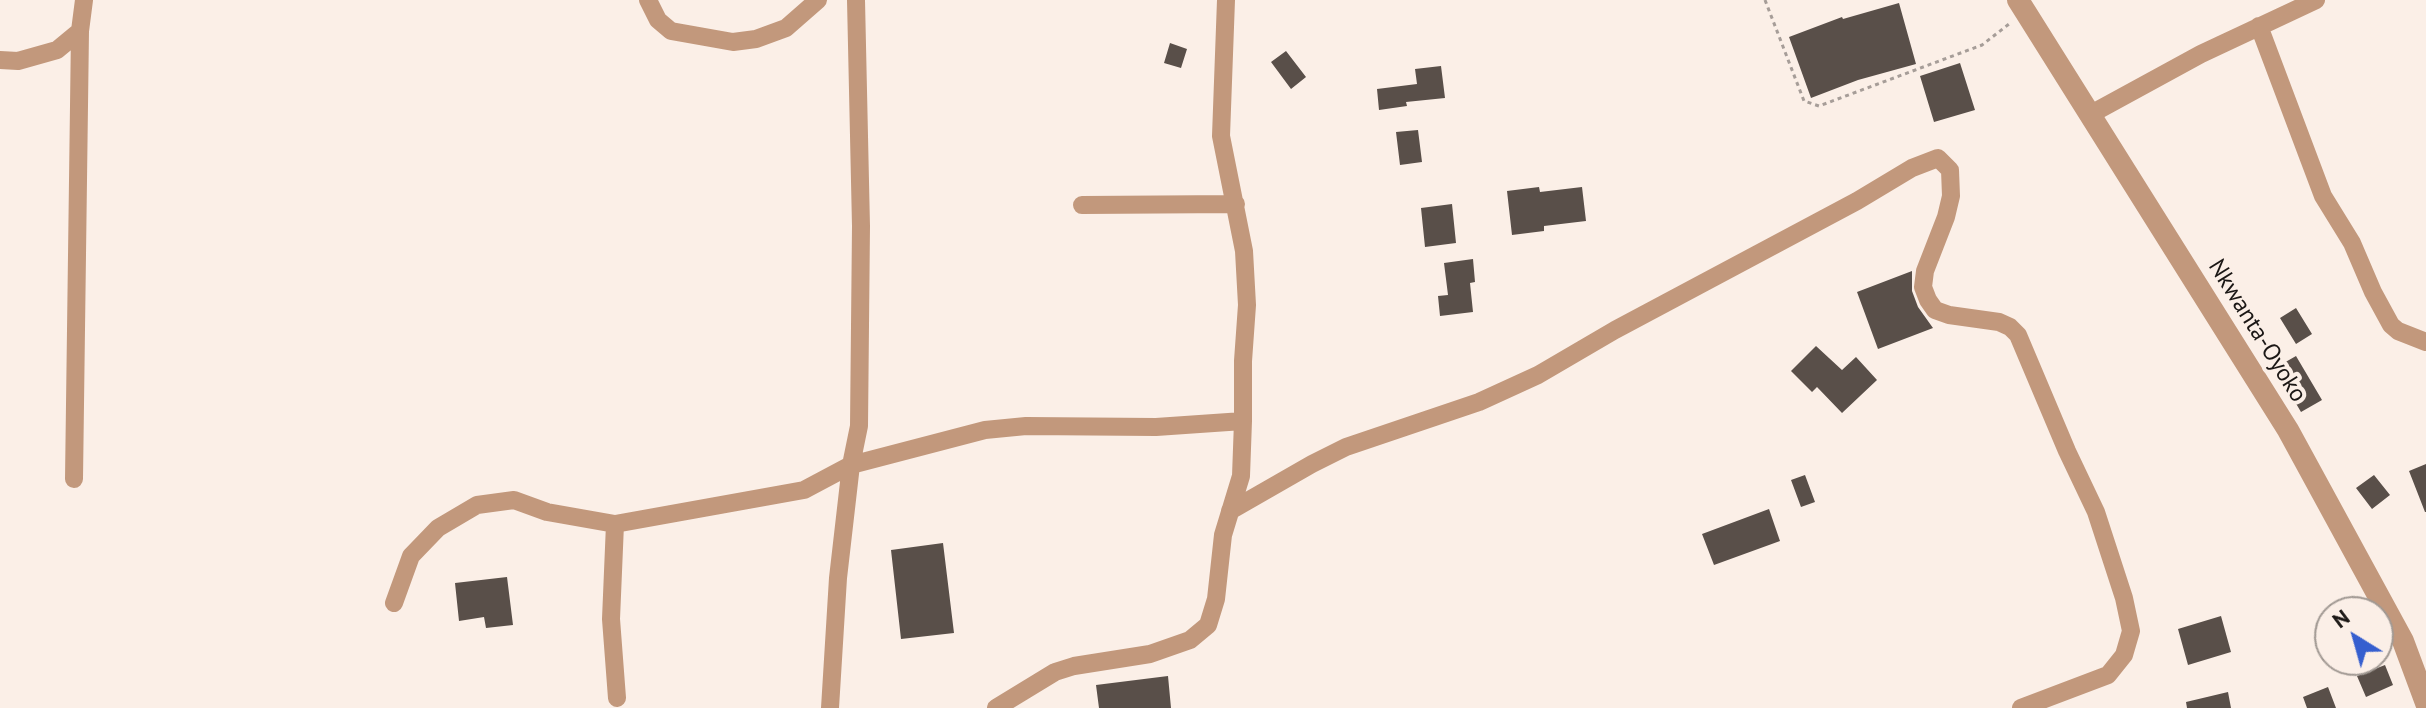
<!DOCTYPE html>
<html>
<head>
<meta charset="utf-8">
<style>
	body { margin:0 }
	#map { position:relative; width:2426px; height:708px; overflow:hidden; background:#fbefe7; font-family:"PT Sans",sans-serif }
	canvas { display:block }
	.north { position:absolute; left:2314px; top:596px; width:80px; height:80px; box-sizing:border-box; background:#fbefe7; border:2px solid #a19993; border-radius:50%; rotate:323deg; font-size:22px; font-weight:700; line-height:32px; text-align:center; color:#1b1715 }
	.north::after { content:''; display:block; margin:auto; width:28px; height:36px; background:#365fcf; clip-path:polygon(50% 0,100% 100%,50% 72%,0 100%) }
</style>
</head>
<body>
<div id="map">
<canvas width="2426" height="708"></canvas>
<div class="north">N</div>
</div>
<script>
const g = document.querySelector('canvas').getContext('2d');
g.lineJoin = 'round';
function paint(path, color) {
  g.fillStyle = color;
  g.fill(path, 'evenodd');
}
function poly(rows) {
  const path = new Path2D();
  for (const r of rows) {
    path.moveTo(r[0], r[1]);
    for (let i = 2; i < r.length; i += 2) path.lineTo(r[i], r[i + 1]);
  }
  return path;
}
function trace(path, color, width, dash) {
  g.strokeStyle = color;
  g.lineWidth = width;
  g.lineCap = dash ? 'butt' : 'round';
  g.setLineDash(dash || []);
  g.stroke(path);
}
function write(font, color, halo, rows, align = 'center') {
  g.font = font + ' "PT Sans",sans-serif';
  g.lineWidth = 8;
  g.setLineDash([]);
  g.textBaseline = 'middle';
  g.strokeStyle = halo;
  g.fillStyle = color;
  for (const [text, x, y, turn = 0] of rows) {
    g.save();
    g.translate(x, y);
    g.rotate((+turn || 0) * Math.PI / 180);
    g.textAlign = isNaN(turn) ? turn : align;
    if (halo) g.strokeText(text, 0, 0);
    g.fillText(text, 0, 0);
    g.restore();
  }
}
paint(poly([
	[1899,3,1916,64,1858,80,1811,98,1789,37,1842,17,1843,19],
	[1170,43,1187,49,1181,68,1164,63],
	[1286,51,1306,77,1291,89,1271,62],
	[1960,63,1975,110,1934,122,1920,76],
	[1441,66,1445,98,1406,102,1407,106,1379,110,1377,89,1417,84,1415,69],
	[1418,130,1422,162,1400,165,1396,132],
	[1539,187,1540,192,1582,187,1586,221,1544,226,1544,231,1512,235,1507,191],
	[1452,204,1456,243,1425,247,1421,208],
	[1473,259,1475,282,1470,283,1473,312,1440,316,1438,296,1448,295,1444,263],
	[1912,271,1912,291,1918,307,1933,328,1878,349,1857,292],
	[2296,308,2312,334,2296,344,2280,318],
	[1816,346,1842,370,1856,357,1877,380,1842,413,1817,387,1812,392,1791,371],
	[2296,356,2322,400,2301,412,2275,368],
	[2426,464,2426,512,2425,512,2409,471],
	[1805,475,1815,502,1801,507,1791,480],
	[2374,475,2390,495,2372,509,2356,488],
	[1769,509,1780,541,1714,565,1702,534],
	[943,543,954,633,901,639,891,550],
	[507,577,513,625,486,628,484,617,459,621,455,583],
	[2221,616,2231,652,2188,665,2178,629],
	[2385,665,2393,685,2366,697,2357,676],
	[1168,676,1171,708,1099,708,1096,685],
	[2328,687,2336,708,2307,708,2303,697],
	[2228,692,2231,708,2187,708,2186,702]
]), '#594f49');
trace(poly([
	[1765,0,1804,101,1819,106,1982,45,2009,24]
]), '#a69d98', 3, [4, 4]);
trace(poly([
	[648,0,658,20,671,31,733,42,756,39,786,28,818,0],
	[2259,26,2323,196,2352,243,2373,292,2391,325,2398,331,2426,342],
	[0,60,18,61,57,50,80,31],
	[2091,114,2201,54,2316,0],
	[1082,205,1236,204],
	[74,479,80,31,84,0],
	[1230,511,1312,464,1346,447,1479,402,1538,375,1615,330,1857,201,1912,168,1938,158,1950,170,1951,196,1946,217,1925,271,1923,287,1928,300,1935,310,1949,315,1999,322,2010,327,2018,335,2067,451,2096,512,2124,598,2131,631,2124,655,2108,675,2021,708],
	[615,524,611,619,617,698],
	[394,603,411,556,438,528,477,505,514,500,547,512,615,524,804,490,851,465,985,430,1026,426,1156,427,1243,421,1243,361,1247,305,1244,251,1221,136,1226,0],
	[830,708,838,578,851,465,859,426,861,226,856,0],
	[996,708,1055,672,1074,666,1150,654,1190,640,1208,625,1216,599,1223,535,1241,476,1243,421]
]), '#c2987c', 18);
trace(poly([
	[2018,0,2288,430,2403,641,2426,703]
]), '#c2987c', 22);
write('24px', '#1b1715', '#fbefe7', [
	["Nkwanta-Oyoko",2257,331,58]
]);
</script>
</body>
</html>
